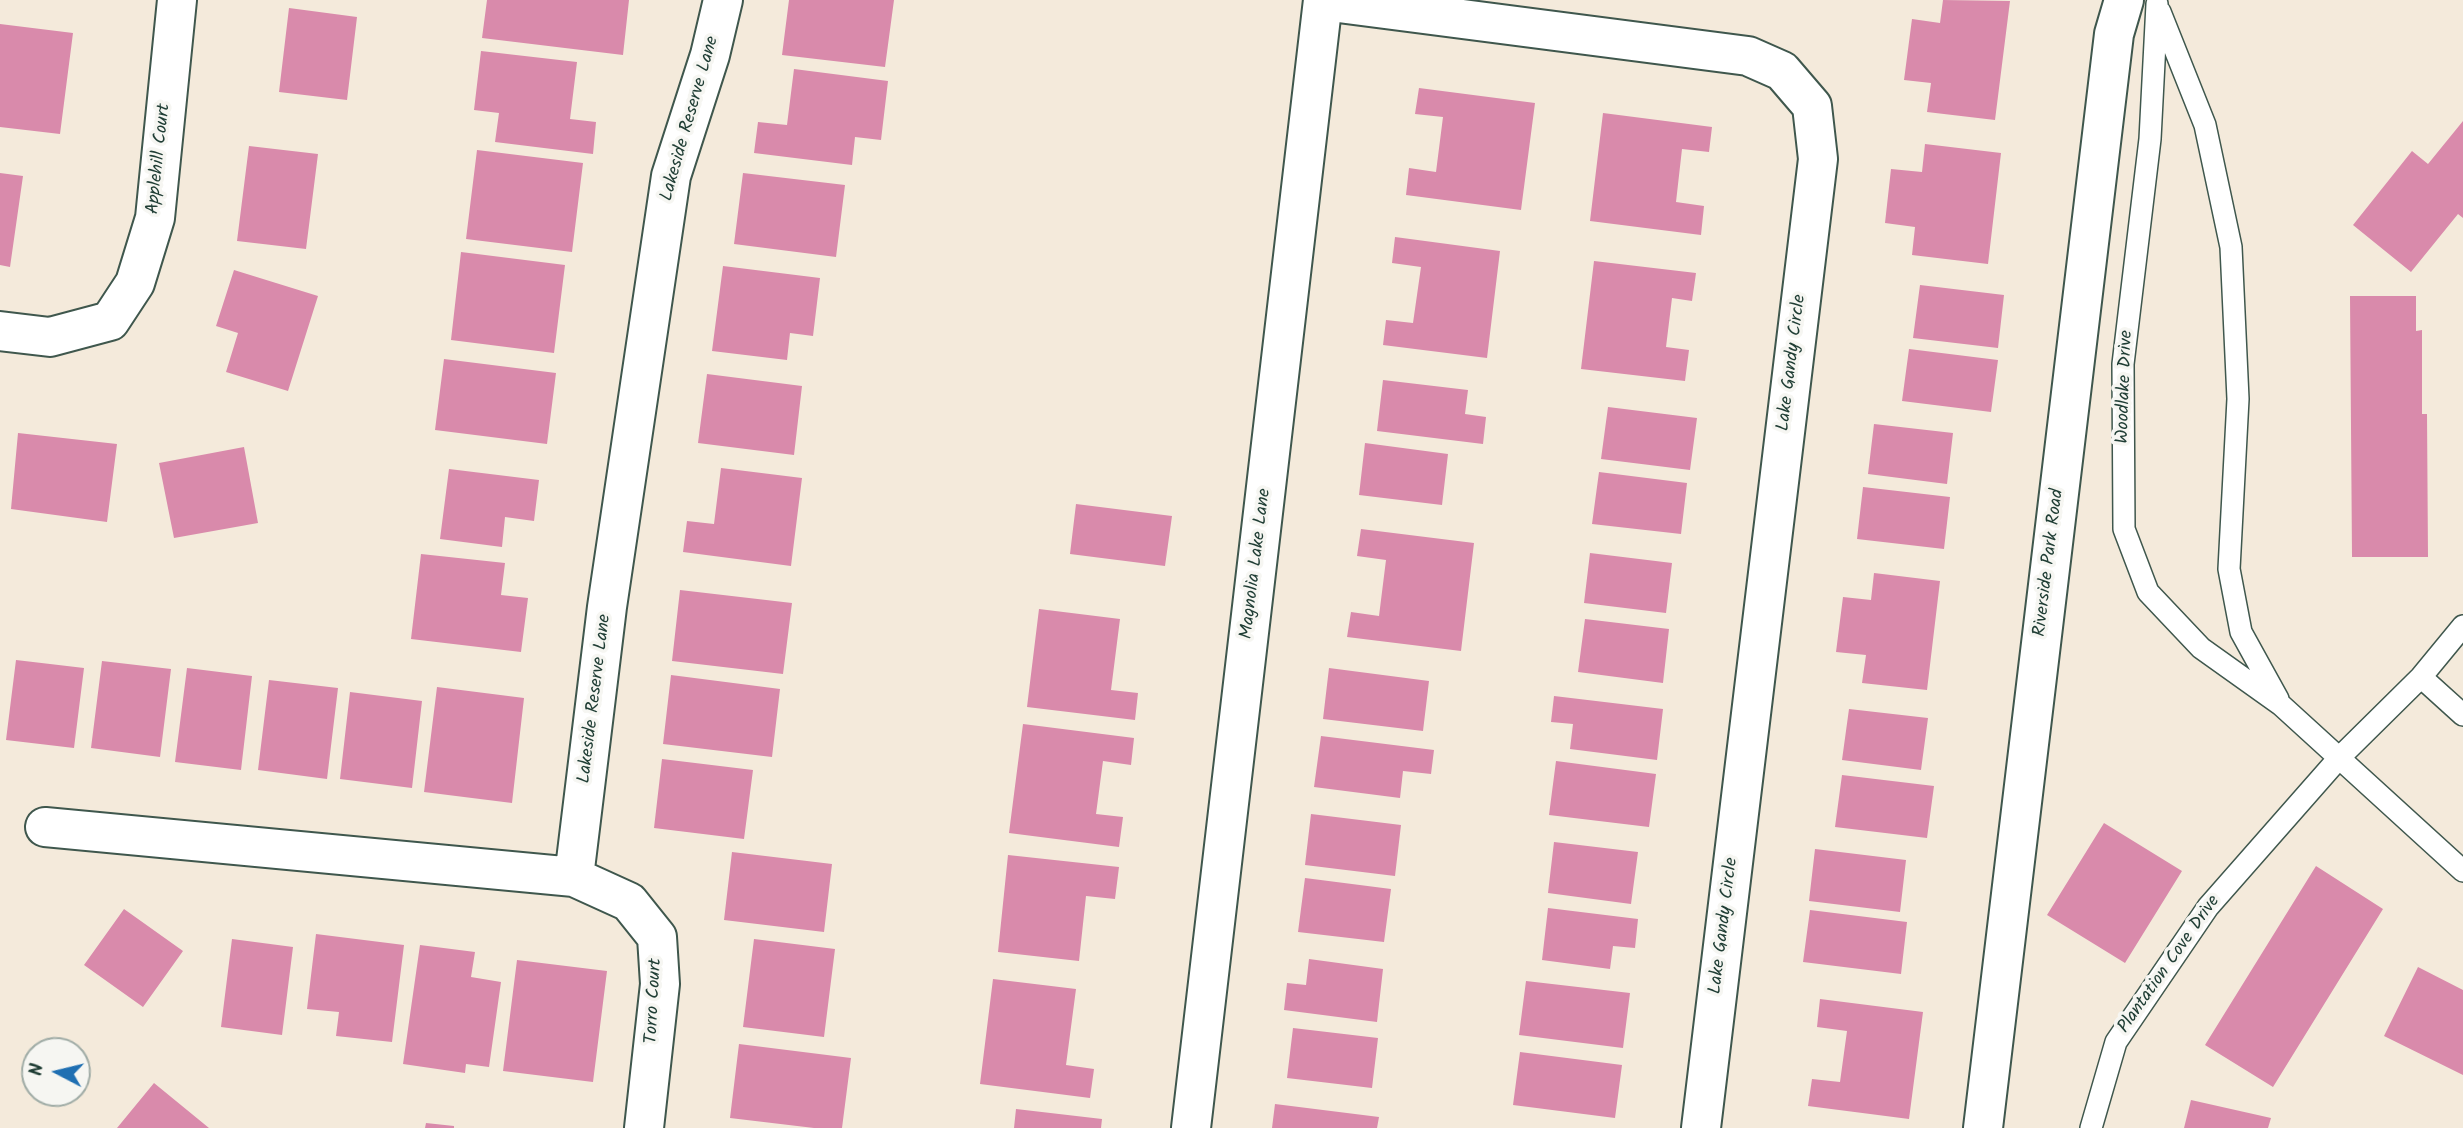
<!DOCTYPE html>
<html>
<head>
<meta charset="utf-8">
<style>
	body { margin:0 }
	#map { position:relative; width:2463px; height:1128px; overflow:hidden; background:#f4eadb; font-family:Kalam,sans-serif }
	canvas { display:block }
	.north { position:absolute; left:21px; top:1037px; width:70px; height:70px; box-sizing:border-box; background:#f6f6f2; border:2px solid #a0aca6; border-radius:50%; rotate:277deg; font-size:19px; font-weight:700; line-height:28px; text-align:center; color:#1f3d34 }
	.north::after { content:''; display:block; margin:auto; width:24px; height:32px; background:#1f6fb2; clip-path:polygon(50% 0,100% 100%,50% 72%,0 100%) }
</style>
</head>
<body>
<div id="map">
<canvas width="2463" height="1128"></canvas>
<div class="north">N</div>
</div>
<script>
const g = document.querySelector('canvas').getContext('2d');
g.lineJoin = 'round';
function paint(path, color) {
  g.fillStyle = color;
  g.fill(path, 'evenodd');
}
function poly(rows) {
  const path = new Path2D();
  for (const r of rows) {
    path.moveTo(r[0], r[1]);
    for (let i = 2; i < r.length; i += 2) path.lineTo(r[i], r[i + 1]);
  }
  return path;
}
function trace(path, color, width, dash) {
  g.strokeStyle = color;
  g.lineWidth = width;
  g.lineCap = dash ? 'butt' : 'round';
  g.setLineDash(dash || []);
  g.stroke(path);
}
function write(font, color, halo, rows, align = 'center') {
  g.font = font + ' Kalam,sans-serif';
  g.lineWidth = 7;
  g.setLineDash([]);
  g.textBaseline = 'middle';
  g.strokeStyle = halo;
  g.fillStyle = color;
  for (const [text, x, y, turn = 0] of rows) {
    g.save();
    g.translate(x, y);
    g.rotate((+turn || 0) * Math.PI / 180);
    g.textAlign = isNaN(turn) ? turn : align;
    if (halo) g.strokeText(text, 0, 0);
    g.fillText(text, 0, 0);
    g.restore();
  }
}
paint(poly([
	[487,0,629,0,623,55,482,38],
	[789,0,894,0,885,67,782,55],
	[1943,0,2010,1,1995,120,1927,112,1931,83,1904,80,1912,19,1940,23],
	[289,8,357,17,347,100,279,92],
	[0,24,73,33,60,134,0,127],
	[481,51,577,62,570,119,596,122,593,154,495,142,499,113,474,110],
	[794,69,888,81,881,140,855,137,852,165,754,153,758,122,787,125],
	[1419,88,1535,103,1521,210,1406,195,1409,168,1436,172,1443,117,1415,114],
	[1603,113,1712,127,1709,152,1682,149,1676,202,1704,206,1701,235,1590,221],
	[2463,121,2463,218,2458,214,2411,272,2353,225,2412,151,2428,164],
	[1925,144,2001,153,1988,264,1912,255,1915,227,1885,223,1891,169,1922,172],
	[249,146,318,154,306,249,237,241],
	[477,150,583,163,572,252,466,239],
	[0,173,23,176,10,267,0,265],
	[743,173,845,185,836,257,734,244],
	[1395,237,1500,251,1487,358,1383,345,1386,320,1413,323,1421,267,1392,263],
	[461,252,565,265,554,353,451,340],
	[1594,261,1696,273,1692,301,1672,298,1666,347,1689,350,1685,381,1581,369],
	[723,266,820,278,813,336,790,333,787,360,712,351],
	[234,270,318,296,288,391,226,372,238,333,216,326],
	[1920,285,2004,295,1998,348,1913,338],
	[2350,296,2416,296,2416,331,2422,330,2422,414,2427,414,2428,557,2352,557],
	[1909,349,1998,360,1991,412,1902,401],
	[444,359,556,373,547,444,435,430],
	[707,374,802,386,794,455,698,443],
	[1383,380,1468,390,1465,414,1486,417,1483,444,1377,431],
	[1608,407,1697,418,1690,470,1601,459],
	[1874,424,1953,433,1947,484,1868,474],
	[18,433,117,444,107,522,11,509],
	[1365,443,1448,454,1442,505,1359,495],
	[244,447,258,523,174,538,159,463],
	[721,468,802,478,791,566,683,552,687,521,714,524],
	[449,469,539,480,534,521,505,517,502,547,440,539],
	[1599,472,1687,483,1681,534,1592,524],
	[1863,487,1950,497,1944,549,1857,539],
	[1076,504,1172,516,1165,566,1070,554],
	[1361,529,1474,543,1461,651,1347,637,1351,612,1379,616,1386,560,1357,556],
	[1590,553,1672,563,1666,613,1584,603],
	[421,554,505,563,501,595,528,598,521,652,411,639],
	[1874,573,1940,581,1927,690,1862,683,1866,655,1836,652,1843,597,1871,600],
	[680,590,792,603,783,674,672,661],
	[1039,609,1120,619,1111,690,1138,693,1135,720,1027,707],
	[1585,619,1669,629,1663,683,1578,672],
	[16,660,84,668,74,748,6,740],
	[102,661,171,669,160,757,91,748],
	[187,668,252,676,241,770,175,762],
	[1329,668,1429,681,1423,731,1323,719],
	[671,675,780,689,772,757,663,744],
	[269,680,338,688,327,779,258,770],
	[437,687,524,698,512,803,424,792],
	[350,692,422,701,412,788,340,779],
	[1554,696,1663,709,1657,760,1570,749,1573,724,1551,722],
	[1849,709,1928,718,1921,770,1842,760],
	[1023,724,1134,738,1131,765,1103,761,1096,814,1123,817,1119,847,1009,833],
	[1321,736,1434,750,1431,774,1403,771,1400,798,1314,787],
	[662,759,753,770,744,839,654,828],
	[1556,761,1656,774,1649,827,1549,815],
	[1842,775,1934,786,1927,838,1835,827],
	[1311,814,1401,825,1395,876,1305,865],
	[2104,823,2182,871,2125,963,2047,915],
	[1554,842,1638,852,1631,904,1548,893],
	[1815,849,1906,860,1900,912,1809,901],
	[732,852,832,864,824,932,724,920],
	[1008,855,1119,867,1115,899,1086,896,1079,961,998,952],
	[2316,866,2383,909,2273,1087,2205,1045],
	[1305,878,1391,889,1384,942,1298,932],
	[1548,908,1638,919,1635,948,1613,946,1610,969,1542,960],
	[124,909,183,951,143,1007,84,965],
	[1810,910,1907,922,1901,974,1803,962],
	[316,934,404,945,392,1042,336,1036,339,1012,307,1009],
	[232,939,293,947,282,1035,221,1027],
	[754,939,835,949,824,1037,743,1027],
	[420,945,475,952,471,977,501,982,489,1067,466,1064,465,1073,403,1064],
	[1309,959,1383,969,1377,1022,1284,1010,1287,983,1306,985],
	[517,960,607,971,593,1082,503,1071],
	[2418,967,2463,990,2463,1075,2384,1036],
	[993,979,1076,989,1066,1065,1094,1069,1090,1098,980,1084],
	[1526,981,1630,993,1623,1048,1519,1035],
	[1820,999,1923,1012,1909,1119,1808,1106,1812,1079,1840,1082,1847,1031,1817,1027],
	[1293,1028,1378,1038,1372,1088,1287,1078],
	[739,1044,851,1058,842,1128,814,1128,730,1118],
	[1520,1052,1622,1065,1615,1118,1513,1105],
	[154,1083,209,1128,117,1128],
	[2191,1100,2271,1118,2268,1128,2184,1128],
	[1275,1104,1379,1117,1377,1128,1272,1128],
	[1016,1109,1102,1119,1101,1128,1014,1128],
	[426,1123,454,1126,454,1128,425,1128]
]), '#d98aab');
const lane = poly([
	[2157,4,2150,139,2123,364,2124,529,2148,592,2201,648,2281,705,2463,871],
	[2160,12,2205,125,2231,247,2238,399,2229,569,2241,632,2278,699],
	[2421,677,2463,715],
	[2091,1128,2116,1042,2208,907,2339,758,2421,677,2463,626]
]);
const street = poly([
	[1323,1,1748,56,1782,71,1812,106,1818,159,1701,1128],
	[0,331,50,337,110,321,135,283,155,218,177,0],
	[45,827,574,877,629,902,657,937,660,984,644,1128],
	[574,877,607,607,671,176,710,55,723,0],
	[1191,1128,1323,0],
	[1983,1128,2114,34,2124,0]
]);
trace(lane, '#3f574d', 24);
trace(street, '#3f574d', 42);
trace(lane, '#fff', 21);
trace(street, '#fff', 38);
write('18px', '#1f3d34', '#f6f6f2', [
	["Lakeside Reserve Lane",691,119,-74],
	["Applehill Court",160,159,-84],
	["Lake Gandy Circle",1793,363,-83],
	["Woodlake Drive",2126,387,-88],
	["Riverside Park Road",2050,563,-83],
	["Magnolia Lake Lane",1257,564,-83],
	["Lakeside Reserve Lane",596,699,-83],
	["Lake Gandy Circle",1725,926,-83],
	["Plantation Cove Drive",2170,965,-55],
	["Torro Court",655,1001,-87]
]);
</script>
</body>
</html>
